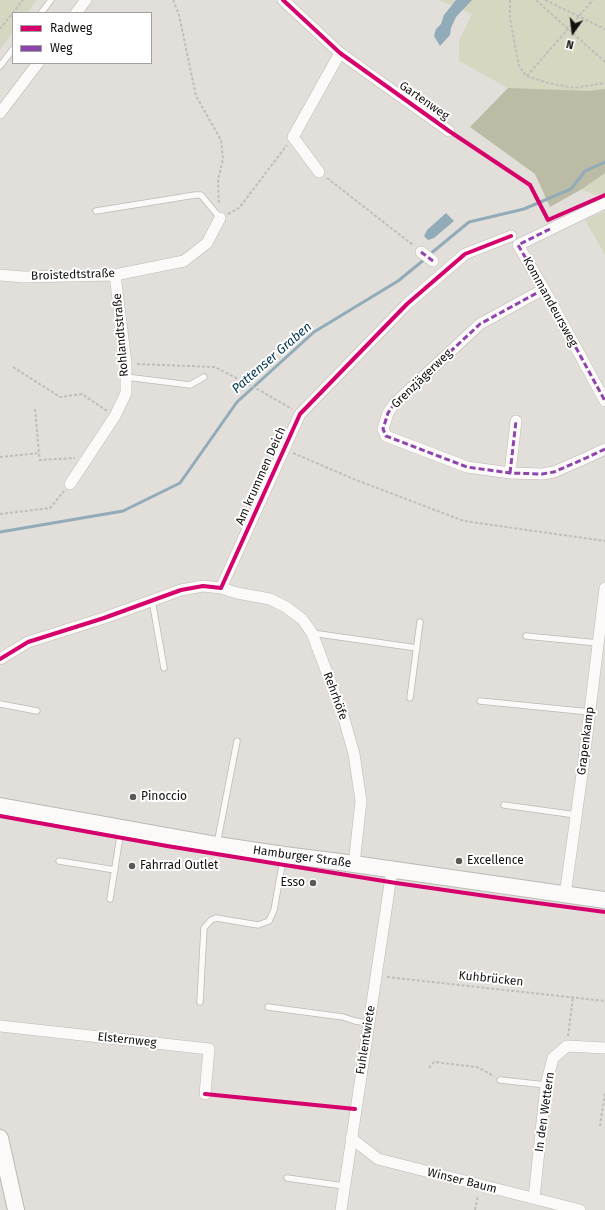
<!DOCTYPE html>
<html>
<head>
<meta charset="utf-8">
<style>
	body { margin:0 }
	#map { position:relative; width:605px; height:1210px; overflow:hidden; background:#e2dfda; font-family:"Fira Sans",sans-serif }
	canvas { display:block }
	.legend { position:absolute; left:12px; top:12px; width:140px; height:52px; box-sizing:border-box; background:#fff; border:1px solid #a0a09f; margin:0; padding:5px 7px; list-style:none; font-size:12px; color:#12110e }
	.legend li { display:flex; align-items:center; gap:8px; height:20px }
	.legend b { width:20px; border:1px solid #a0a09f }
	.north { position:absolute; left:553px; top:12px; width:40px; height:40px; -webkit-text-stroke:3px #fff; paint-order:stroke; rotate:194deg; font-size:11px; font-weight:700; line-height:16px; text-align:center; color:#12110e }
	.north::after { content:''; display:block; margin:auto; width:14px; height:18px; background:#12110e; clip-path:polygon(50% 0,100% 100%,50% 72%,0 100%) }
</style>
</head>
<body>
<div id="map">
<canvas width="605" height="1210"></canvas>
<ul class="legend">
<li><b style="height:5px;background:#d6006c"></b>Radweg</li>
<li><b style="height:5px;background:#8e44ad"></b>Weg</li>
</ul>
<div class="north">N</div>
</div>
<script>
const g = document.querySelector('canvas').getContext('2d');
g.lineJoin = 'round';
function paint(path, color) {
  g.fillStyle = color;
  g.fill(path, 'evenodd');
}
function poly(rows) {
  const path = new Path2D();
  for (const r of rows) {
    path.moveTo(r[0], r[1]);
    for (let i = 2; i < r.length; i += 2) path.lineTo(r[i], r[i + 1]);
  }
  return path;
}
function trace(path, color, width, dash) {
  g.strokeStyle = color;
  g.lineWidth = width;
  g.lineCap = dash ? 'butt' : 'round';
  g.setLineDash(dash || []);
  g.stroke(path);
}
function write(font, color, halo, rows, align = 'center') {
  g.font = font + ' "Fira Sans",sans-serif';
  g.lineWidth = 4;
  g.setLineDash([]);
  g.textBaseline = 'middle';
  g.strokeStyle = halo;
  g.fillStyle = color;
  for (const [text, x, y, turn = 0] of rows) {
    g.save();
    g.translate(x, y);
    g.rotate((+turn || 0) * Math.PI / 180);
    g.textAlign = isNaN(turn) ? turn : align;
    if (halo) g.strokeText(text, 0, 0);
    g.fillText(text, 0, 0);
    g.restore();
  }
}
paint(poly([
	[0,0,37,0,27,13,13,13,13,32,0,50],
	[439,0,605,0,605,193,595,195,570,184,508,88,459,61,459,41,472,14],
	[605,211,605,255,585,220]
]), '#d6d7c1');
paint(poly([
	[508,88,589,91,605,89,605,173,582,189,550,207,535,174,470,127]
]), '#bcbca6');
paint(poly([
	[456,0,472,0,456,17,451,28,450,35,440,46,434,36,436,29,441,24,444,15],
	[446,213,454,221,434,238,428,240,424,236,427,230]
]), '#92abb8');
trace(poly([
	[429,255,469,222,524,209,571,189,585,171,605,162],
	[0,532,123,511,180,483,237,402,314,332,398,281,425,259]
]), '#92abb8', 3);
const lane = poly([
	[41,13,51,0],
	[0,66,13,49],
	[96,211,195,195,201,195,220,218],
	[126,377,190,385,204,377],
	[152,600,164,668],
	[312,633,417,648],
	[526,636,598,643],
	[410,698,420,622],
	[480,701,590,712],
	[0,704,37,711],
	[504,805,576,815],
	[217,844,237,741],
	[59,861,115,870],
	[110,899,121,830],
	[200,1002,204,928,211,920,216,918,258,925,269,921,274,910,282,865],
	[268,1007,343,1017,355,1021,368,1023],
	[500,1080,546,1085],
	[287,1178,344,1186]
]);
const street = poly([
	[283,0,340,53,449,131],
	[76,13,86,0],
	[0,113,38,63],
	[319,172,293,137,340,53],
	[605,203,518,245,544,289,605,401],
	[421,252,433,261],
	[0,275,23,277,115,275,184,261,207,243,220,218],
	[544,289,480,324,394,404,388,413,383,429,386,436,467,467,510,473,542,474,554,472,586,458,605,449],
	[510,473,516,421],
	[70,484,115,416,126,393,126,363,115,275],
	[221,588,237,593,270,599,286,607,302,619,312,633,343,715,354,754,361,801,354,864],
	[0,659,28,642,104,618,181,590,203,586,221,588,300,414,407,304,465,254,511,236],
	[565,895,583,767,605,588],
	[0,1026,209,1049,205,1094],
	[351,1138,378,1159,580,1210],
	[534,1198,546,1085,553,1058,567,1046,605,1048],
	[341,1210,392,870]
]);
const secondary = poly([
	[0,806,217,845,284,855,340,862,605,900],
	[0,1138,16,1210]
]);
trace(lane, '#bcb9b5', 7);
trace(street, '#bcb9b5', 12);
trace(secondary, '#bcb9b5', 18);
trace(poly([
	[173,0,179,15,196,96,221,140,223,159,218,180,219,204],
	[510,0,510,19,519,66,526,76,549,83,574,88,605,83],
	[536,0,605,62],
	[545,0,605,29],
	[0,29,23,0],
	[527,76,593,0],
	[456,136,530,185,547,220],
	[327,178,413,245],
	[228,214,239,208,287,145],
	[137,364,215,367,261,391,292,409],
	[13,367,60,397,82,394,107,411],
	[35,409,39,453],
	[293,453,356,480,464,521,605,541],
	[0,457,39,453,40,460,75,458],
	[0,514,50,508,64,491],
	[387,977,605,1001],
	[568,1036,573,997],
	[429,1068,434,1062,477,1067,494,1076],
	[600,1126,605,1092],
	[475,1210,478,1195]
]), '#c0bebd', 2, [3, 2]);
trace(lane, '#fbfaf9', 5.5);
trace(street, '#fbfaf9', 11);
trace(secondary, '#fbfaf9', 16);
trace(poly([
	[550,229,518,245,544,289,605,401],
	[421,252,433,261],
	[544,289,480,324,394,404,388,413,383,429,386,436,467,467,510,473,542,474,554,472,586,458,605,449],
	[510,473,516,421]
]), '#8e44ad', 3, [6, 3]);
trace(poly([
	[283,0,340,53,449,131,530,185,548,220,605,195],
	[0,659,28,642,104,618,181,590,203,586,221,588,300,414,407,304,465,254,511,236],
	[0,816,167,846,396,883,500,898,605,912],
	[205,1094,355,1109]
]), '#d6006c', 4);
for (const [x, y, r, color] of [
	[133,797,4,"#5b5955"],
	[459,861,4,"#5b5955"],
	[132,866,4,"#5b5955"],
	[313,883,4,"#5b5955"]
]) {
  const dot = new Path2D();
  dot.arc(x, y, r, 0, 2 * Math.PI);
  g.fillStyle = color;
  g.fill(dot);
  trace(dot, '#fff', 1.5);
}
write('12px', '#12110e', '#fff', [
	["Gartenweg",424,101,35],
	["Broistedtstraße",73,275,-2],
	["Kommandeursweg",550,302,61],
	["Rohlandtstraße",121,335,-95],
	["Grenzjägerweg",422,379,-44],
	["Am krummen Deich",261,476,-66],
	["Rehrhöfe",335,696,70],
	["Grapenkamp",586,741,-83],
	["Hamburger Straße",302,857,8],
	["Kuhbrücken",491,979,6],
	["Elsternweg",127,1040,6],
	["Fuhlentwiete",366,1040,-81],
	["In den Wettern",545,1112,-82],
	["Winser Baum",462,1181,14]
]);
write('12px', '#12110e', '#fff', [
	["Pinoccio",141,797],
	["Excellence",467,861],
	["Fahrrad Outlet",140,866],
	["Esso",305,883,"right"]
], 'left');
write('italic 13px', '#02384f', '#fff', [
	["Pattenser Graben",272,358,-41]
]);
</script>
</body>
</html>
